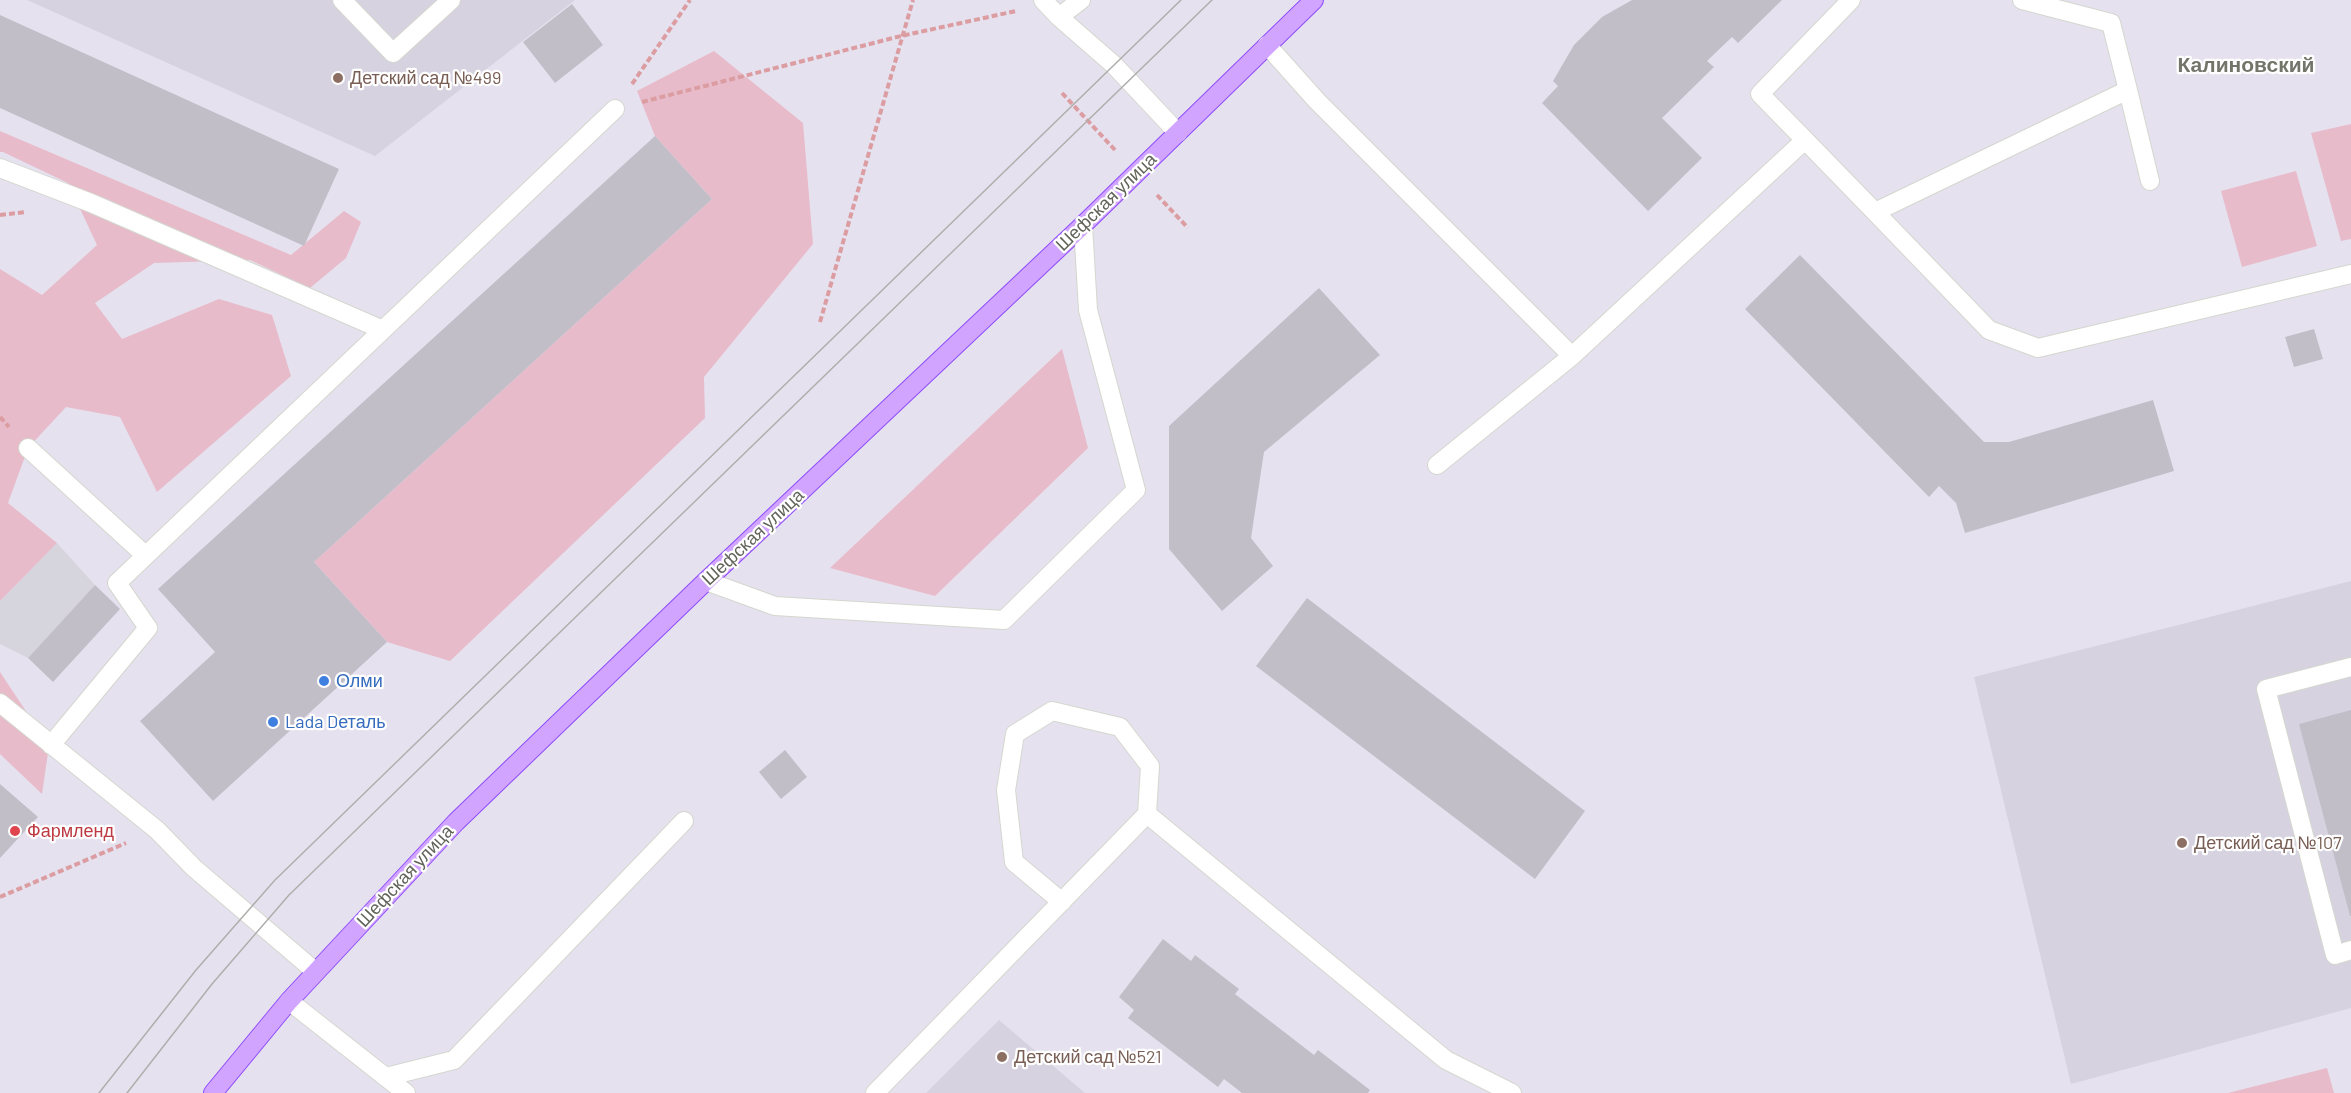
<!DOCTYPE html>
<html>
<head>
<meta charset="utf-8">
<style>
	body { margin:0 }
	canvas { display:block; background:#e6e1ee }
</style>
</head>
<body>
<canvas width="2351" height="1093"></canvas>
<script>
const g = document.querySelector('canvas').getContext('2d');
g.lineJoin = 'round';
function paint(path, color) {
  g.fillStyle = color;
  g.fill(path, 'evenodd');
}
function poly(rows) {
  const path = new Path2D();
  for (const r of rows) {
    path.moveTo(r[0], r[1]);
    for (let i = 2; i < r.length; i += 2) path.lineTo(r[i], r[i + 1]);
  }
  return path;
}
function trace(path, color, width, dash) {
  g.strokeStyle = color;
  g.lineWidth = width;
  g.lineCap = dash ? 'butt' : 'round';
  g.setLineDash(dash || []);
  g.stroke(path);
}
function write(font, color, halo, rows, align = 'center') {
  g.font = font + ' Barlow,sans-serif';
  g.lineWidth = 4.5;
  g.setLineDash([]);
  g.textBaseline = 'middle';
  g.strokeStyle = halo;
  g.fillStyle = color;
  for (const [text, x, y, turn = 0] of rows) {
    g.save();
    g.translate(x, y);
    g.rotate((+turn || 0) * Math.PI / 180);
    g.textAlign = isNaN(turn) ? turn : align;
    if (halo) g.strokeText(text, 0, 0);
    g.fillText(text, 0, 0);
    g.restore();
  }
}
paint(poly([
	[57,543,95,585,28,658,0,644,0,601]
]), '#d6d4dc');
paint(poly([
	[27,0,575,0,375,156],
	[2351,581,2351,1008,2071,1084,1974,677],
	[999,1020,1085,1093,926,1093]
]), '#d7d2e0');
paint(poly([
	[714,51,803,123,813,244,704,377,705,418,450,661,387,642,314,562,712,199,655,136,637,91],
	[2351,124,2351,239,2341,241,2311,133],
	[0,131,291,255,344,211,361,222,346,258,310,288,250,260,154,263,95,303,122,339,219,299,272,315,291,376,157,492,120,417,66,407,28,448,8,503,57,543,0,601,0,269,42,295,97,245,68,183,3,152,0,152],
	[2296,171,2317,246,2242,267,2221,191],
	[1062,349,1088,448,935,596,830,568],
	[0,672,49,746,42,794,0,754],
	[2327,1068,2334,1093,2228,1093]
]), '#e8bbca');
paint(poly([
	[1632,0,1782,0,1738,43,1732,37,1707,61,1714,67,1662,118,1702,158,1648,211,1542,103,1558,86,1553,81,1574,45,1602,17],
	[572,4,603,45,555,83,523,42],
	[0,15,339,169,304,246,0,108],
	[655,136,712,199,314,562,387,642,213,801,140,721,215,652,158,589],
	[1800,255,1984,442,2009,442,2153,400,2174,471,1965,533,1956,503,1939,486,1929,497,1745,309],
	[1319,288,1380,355,1264,452,1251,538,1273,566,1222,611,1169,549,1169,426],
	[2314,329,2323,359,2294,367,2285,337],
	[95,585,120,609,53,682,28,658],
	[1307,598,1585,811,1535,879,1256,666],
	[2351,710,2351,916,2350,916,2299,724],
	[785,750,807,777,781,799,759,772],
	[0,784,38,817,0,858],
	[1163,939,1191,961,1195,955,1239,989,1235,994,1314,1055,1318,1050,1370,1090,1368,1093,1242,1093,1224,1079,1218,1087,1128,1018,1134,1010,1119,997]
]), '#c2bec8');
const minor = poly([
	[342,0,393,53,451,0],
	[1043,0,1059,17,1114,65,1178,133],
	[2022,0,2111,23,2128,90],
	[1059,17,1081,0],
	[1267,45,1317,101,1572,356,1437,465],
	[1805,140,1760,94,1851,0],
	[0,168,91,203,383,330],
	[1875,212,1989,330,2038,348,2351,274],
	[1572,356,1805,140,1875,212,2128,90,2150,181],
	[28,448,145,555],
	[706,581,775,606,1004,620,1136,490,1088,310,1083,225],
	[2351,667,2266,689,2335,955,2351,950],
	[0,703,157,830,194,868,316,972],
	[51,745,148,628,117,583,615,109],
	[1062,902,1014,862,1006,790,1015,734,1052,711,1120,727,1150,766,1147,814,1446,1060,1512,1093],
	[289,1001,406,1093],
	[386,1077,454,1060,684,821],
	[875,1093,1147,814]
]);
const major = poly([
	[213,1093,289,1001,456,822,706,581,1083,225,1314,0]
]);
trace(minor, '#d4d7cf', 20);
trace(major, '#8e4cfc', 20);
trace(poly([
	[632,84,690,0],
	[1062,93,1115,150],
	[642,102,901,36,1016,11],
	[1157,195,1188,228],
	[0,215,26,212],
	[820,322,913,0],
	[0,417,9,427],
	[0,897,126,843]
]), '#db9da2', 4, [6, 3]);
trace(minor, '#fff', 18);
trace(major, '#d1a5ff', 18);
trace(poly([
	[99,1093,196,970,275,880,1181,0],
	[127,1093,212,984,289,895,1212,0]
]), '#aeafac', 1.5);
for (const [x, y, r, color] of [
	[338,78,6,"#8d6e63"],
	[324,681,6,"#3f7fe0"],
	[273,722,6,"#3f7fe0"],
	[15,831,6,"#e0444e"],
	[2182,843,6,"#8d6e63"],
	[1002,1057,6,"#8d6e63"]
]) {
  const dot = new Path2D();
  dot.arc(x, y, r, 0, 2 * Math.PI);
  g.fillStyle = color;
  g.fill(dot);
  trace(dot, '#fff', 2);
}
write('18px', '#785e54', '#fff', [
	["Детский сад №499",350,78],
	["Детский сад №107",2194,843],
	["Детский сад №521",1014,1057]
], 'left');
write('18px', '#616359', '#fff', [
	["Шефская улица",1106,202,-44],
	["Шефская улица",753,537,-43],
	["Шефская улица",405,876,-47]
]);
write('18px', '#366cbe', '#fff', [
	["Олми",336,681],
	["Lada Dеталь",285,722]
], 'left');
write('18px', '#be3a42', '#fff', [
	["Фармленд",27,831]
], 'left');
write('bold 21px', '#74756a', '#fff', [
	["Калиновский",2246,65]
]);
</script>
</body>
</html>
